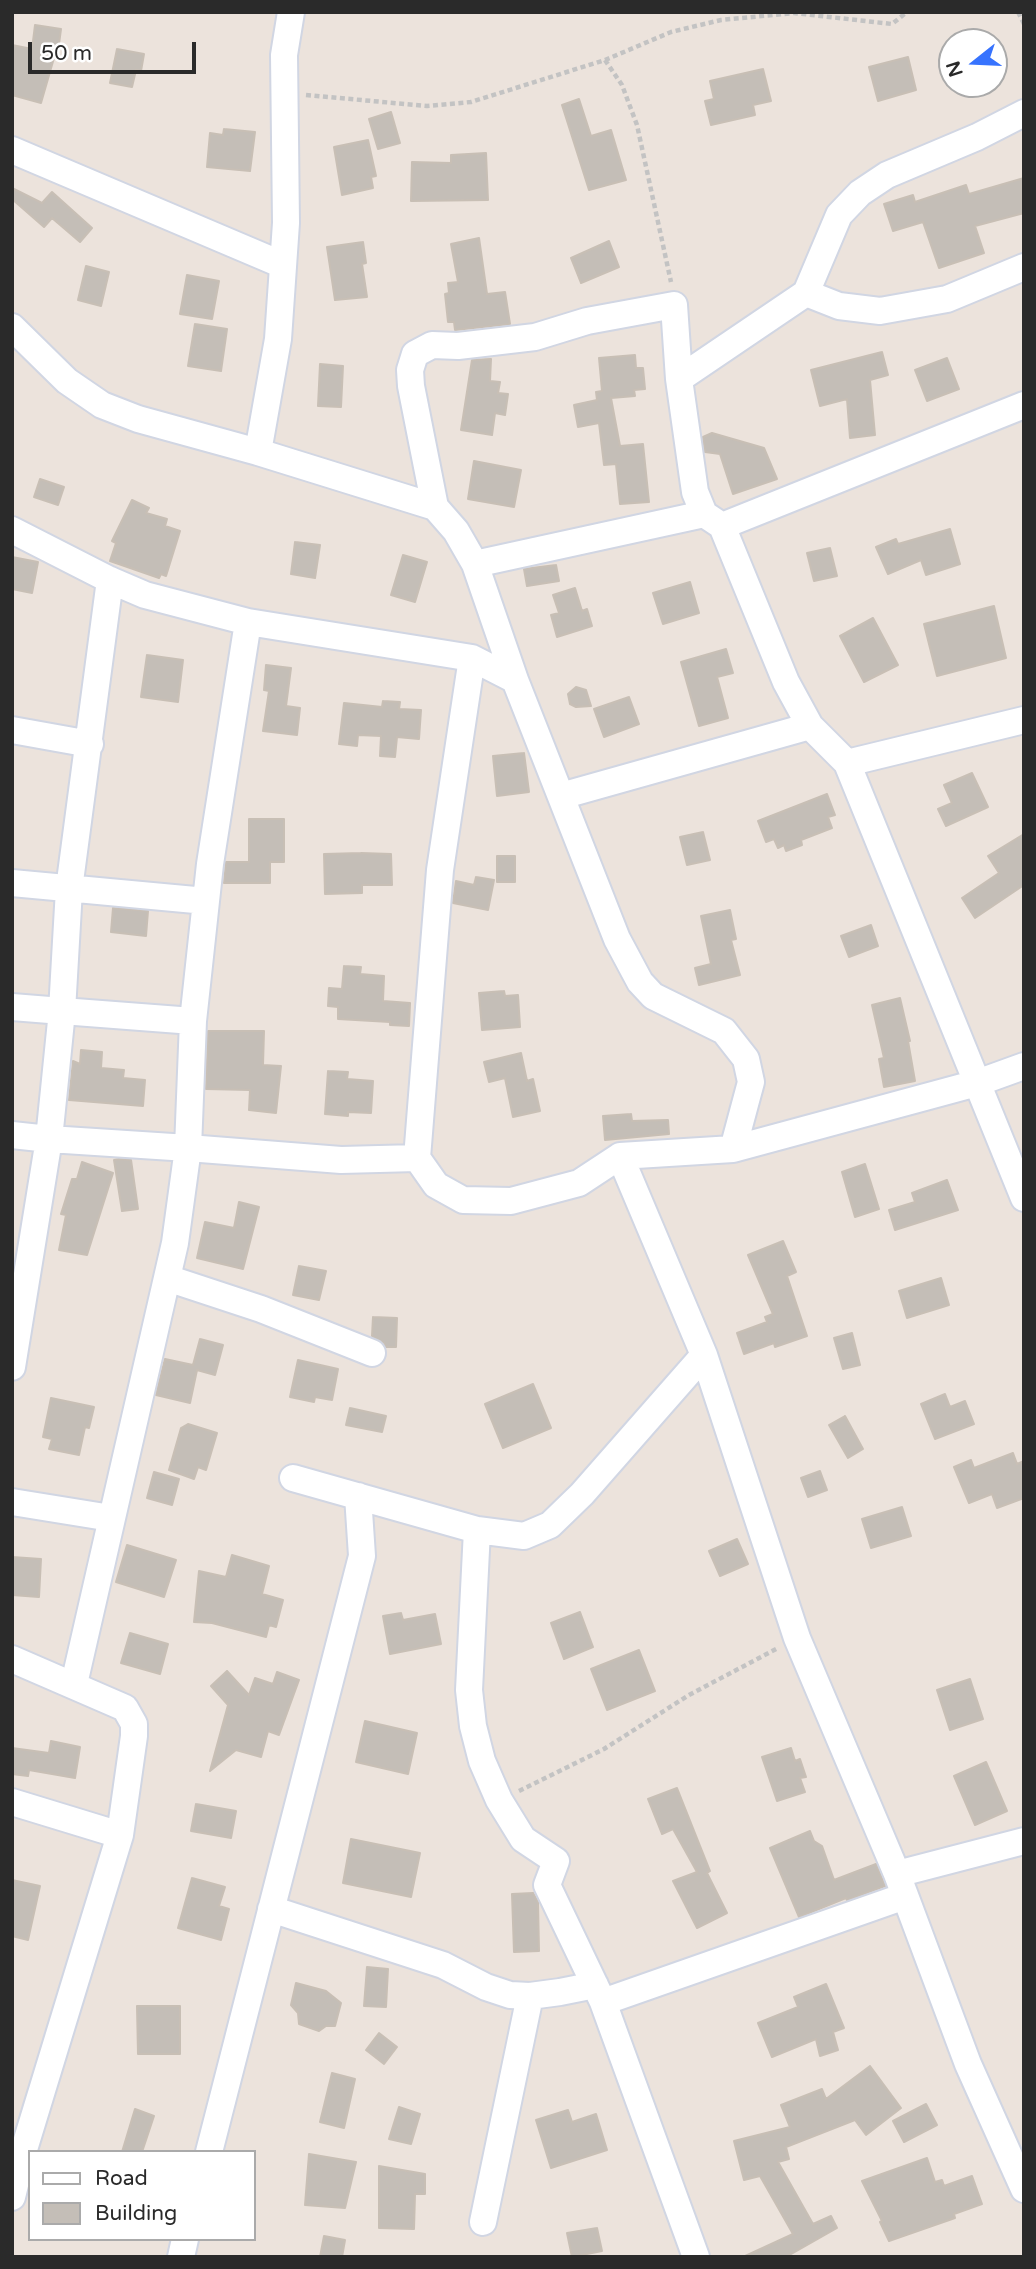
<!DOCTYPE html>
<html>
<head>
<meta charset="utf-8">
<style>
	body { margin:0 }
	#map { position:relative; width:1036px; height:2269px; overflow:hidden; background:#ece3dc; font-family:"Varela Round",sans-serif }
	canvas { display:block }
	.frame { position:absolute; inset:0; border:14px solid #2a2a2a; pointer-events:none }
	.legend { position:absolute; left:28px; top:2150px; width:228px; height:91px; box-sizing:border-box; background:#fff; border:2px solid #aaa; margin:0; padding:9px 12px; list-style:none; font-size:21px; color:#2a2a2a }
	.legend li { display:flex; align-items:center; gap:14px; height:35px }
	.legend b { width:35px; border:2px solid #aaa }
	.north { position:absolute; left:938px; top:28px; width:70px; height:70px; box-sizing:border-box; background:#fff; border:2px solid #aaa; border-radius:50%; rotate:252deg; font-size:19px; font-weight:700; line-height:28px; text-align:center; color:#2a2a2a }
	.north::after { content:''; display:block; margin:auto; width:24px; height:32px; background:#3773fe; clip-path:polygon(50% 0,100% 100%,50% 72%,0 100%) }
	.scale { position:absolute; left:28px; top:42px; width:168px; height:32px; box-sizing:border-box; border:4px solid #2a2a2a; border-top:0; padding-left:9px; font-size:21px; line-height:24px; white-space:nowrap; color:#2a2a2a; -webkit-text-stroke:5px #fff; paint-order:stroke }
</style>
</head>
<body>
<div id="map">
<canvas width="1036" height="2269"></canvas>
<div class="frame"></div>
<ul class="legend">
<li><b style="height:9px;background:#fff"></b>Road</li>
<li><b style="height:19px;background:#c4beb7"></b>Building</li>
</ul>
<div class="north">N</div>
<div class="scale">50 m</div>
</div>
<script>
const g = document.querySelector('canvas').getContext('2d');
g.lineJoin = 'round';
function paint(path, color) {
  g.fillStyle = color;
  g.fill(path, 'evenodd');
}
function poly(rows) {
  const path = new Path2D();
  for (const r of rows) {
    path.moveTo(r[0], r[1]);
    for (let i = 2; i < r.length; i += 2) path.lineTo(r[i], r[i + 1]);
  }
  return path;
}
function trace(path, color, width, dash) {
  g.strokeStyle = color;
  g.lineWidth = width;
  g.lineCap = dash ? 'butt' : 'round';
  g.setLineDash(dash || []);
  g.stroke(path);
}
const building = poly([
	[35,25,61,29,57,59,54,58,41,103,12,95,12,45,32,49,35,25],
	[117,49,144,54,141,71,136,70,132,87,110,83,117,49],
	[908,57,916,90,878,101,869,67,908,57],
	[763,69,771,101,753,105,755,115,711,125,705,101,714,99,710,81,763,69],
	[579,99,591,136,611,130,626,180,589,190,562,105,579,99],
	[391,112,400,143,378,149,369,119,391,112],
	[224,129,255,132,250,171,207,167,210,133,223,135,224,129],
	[368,140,376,176,371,177,373,188,342,195,334,147,368,140],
	[486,153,488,200,411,201,412,162,451,163,451,155,486,153],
	[1024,178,1024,213,975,226,984,253,939,268,923,222,893,231,884,204,913,195,915,202,966,185,969,194,1024,178],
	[12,188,42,203,52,192,92,228,80,242,52,218,44,227,12,199,12,188],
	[479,238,487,294,505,292,510,324,455,330,454,322,448,322,445,294,449,293,448,283,458,282,451,244,479,238],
	[609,241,619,267,581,283,571,258,609,241],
	[363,242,366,263,362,264,367,297,335,300,327,247,363,242],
	[86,266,109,272,101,306,78,300,86,266],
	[187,275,219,281,212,319,180,314,187,275],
	[195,324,227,329,221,371,188,366,195,324],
	[882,352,888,375,870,380,875,435,850,438,847,399,820,406,811,370,882,352],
	[635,355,636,368,643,368,645,389,634,390,635,396,611,398,620,446,643,444,649,502,620,504,616,464,604,465,599,423,578,427,574,405,597,400,596,392,602,391,599,358,635,355],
	[947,358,959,389,927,401,915,370,947,358],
	[491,359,490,381,500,382,498,393,508,394,505,415,495,413,492,435,461,430,472,360,491,359],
	[320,364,343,366,341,407,318,406,320,364],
	[712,433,764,448,777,479,733,494,720,454,705,452,703,437,712,433],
	[474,461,521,470,514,507,468,499,474,461],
	[40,479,64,487,58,505,34,497,40,479],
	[132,500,149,508,146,513,167,519,165,526,180,531,166,576,161,574,159,578,110,561,116,543,112,541,132,500],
	[950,529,960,564,926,575,921,560,888,574,876,547,896,539,898,544,950,529],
	[295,542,320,545,315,578,291,574,295,542],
	[830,548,837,576,814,581,807,553,830,548],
	[403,555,427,562,415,602,391,595,403,555],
	[12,557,38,562,32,593,12,589,12,557],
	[556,565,559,581,527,586,524,569,556,565],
	[690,582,699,613,663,624,653,593,690,582],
	[575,588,582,611,587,609,592,626,557,637,551,615,559,613,553,595,575,588],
	[994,606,1006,658,937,676,924,624,994,606],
	[873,618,898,665,864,682,840,636,873,618],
	[726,649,733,673,717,677,728,718,699,726,681,662,726,649],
	[147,655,183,660,178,702,141,697,147,655],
	[266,665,291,668,286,706,300,708,297,735,263,731,269,691,264,690,266,665],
	[576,687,586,690,591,706,576,707,570,704,568,694,576,687],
	[629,697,639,724,604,737,594,709,629,697],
	[383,701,400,702,399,709,421,710,419,739,397,737,395,757,380,756,381,736,358,735,357,746,339,744,344,703,382,707,383,701],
	[524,753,529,792,497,796,493,756,524,753],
	[972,773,988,807,946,826,938,809,952,803,944,785,972,773],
	[827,794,835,815,828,817,832,828,801,840,802,845,786,851,784,845,778,848,774,839,766,842,758,821,827,794],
	[249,819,284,819,284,862,270,862,270,883,224,883,226,862,249,862,249,819],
	[703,832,710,860,687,865,680,837,703,832],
	[1024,834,1024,885,975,918,962,898,999,873,988,856,1024,834],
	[361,853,391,854,392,885,362,885,362,893,325,894,324,854,361,853],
	[497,856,515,856,515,882,497,882,497,856],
	[476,877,494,880,488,910,453,903,456,881,474,885,476,877],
	[113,908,148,911,146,936,111,932,113,908],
	[730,910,736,939,731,940,740,975,699,985,695,968,711,964,701,916,730,910],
	[871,925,878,946,849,957,841,936,871,925],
	[344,966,361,967,360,974,384,976,383,1001,410,1003,409,1026,390,1025,390,1022,338,1019,338,1007,328,1006,329,988,342,989,344,966],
	[504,991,505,996,518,995,520,1027,482,1030,479,993,504,991],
	[900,998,910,1041,908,1041,915,1081,884,1087,879,1059,884,1058,872,1005,900,998],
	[208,1031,264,1031,263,1065,281,1066,276,1113,249,1110,250,1090,206,1089,208,1031],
	[81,1050,102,1052,101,1068,124,1070,123,1078,145,1080,143,1106,69,1100,73,1061,80,1064,81,1050],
	[521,1053,527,1081,533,1079,540,1111,513,1117,505,1078,489,1082,484,1062,521,1053],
	[328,1071,348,1072,347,1079,373,1081,371,1113,348,1112,348,1116,325,1114,328,1071],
	[631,1114,632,1121,668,1120,669,1134,605,1140,603,1116,631,1114],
	[119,1159,131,1160,138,1209,122,1211,114,1160,119,1159],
	[82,1162,113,1173,87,1255,59,1250,66,1215,61,1214,72,1179,77,1179,82,1162],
	[865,1164,879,1209,855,1217,842,1172,865,1164],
	[947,1180,958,1210,895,1230,889,1210,915,1202,912,1193,947,1180],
	[239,1202,259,1207,243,1269,197,1258,205,1222,234,1228,239,1202],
	[783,1241,796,1272,787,1276,807,1336,775,1347,774,1343,744,1354,737,1333,767,1322,765,1317,773,1314,748,1255,783,1241],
	[299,1266,326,1271,319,1300,293,1295,299,1266],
	[941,1278,949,1305,907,1318,899,1291,941,1278],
	[373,1317,397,1318,396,1347,386,1347,384,1343,372,1336,373,1317],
	[852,1333,860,1365,843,1369,834,1338,852,1333],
	[200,1339,223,1345,215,1375,197,1370,190,1403,156,1395,165,1359,193,1365,200,1339],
	[298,1360,338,1369,332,1400,315,1397,314,1402,290,1397,298,1360],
	[533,1384,551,1428,503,1448,485,1404,533,1384],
	[945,1394,950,1407,965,1401,974,1424,935,1439,921,1404,945,1394],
	[51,1398,94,1407,89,1428,85,1427,79,1455,49,1449,52,1439,43,1437,51,1398],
	[350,1408,386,1416,382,1432,346,1425,350,1408],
	[845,1416,863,1449,848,1458,829,1425,845,1416],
	[188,1424,217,1433,206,1470,198,1467,194,1479,169,1470,181,1428,188,1424],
	[1013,1453,1017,1464,1024,1461,1024,1498,997,1508,992,1494,969,1503,954,1467,971,1460,974,1468,1013,1453],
	[820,1471,827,1490,808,1497,801,1478,820,1471],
	[154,1472,179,1479,172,1505,147,1498,154,1472],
	[902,1507,911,1536,871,1548,862,1519,902,1507],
	[737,1539,748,1564,720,1576,709,1551,737,1539],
	[127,1545,176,1560,164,1597,116,1582,127,1545],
	[232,1555,269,1566,262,1594,283,1600,276,1627,269,1625,266,1637,212,1623,194,1622,199,1571,226,1577,232,1555],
	[12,1557,41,1559,39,1597,12,1595,12,1557],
	[580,1612,593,1647,564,1659,551,1623,580,1612],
	[401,1613,403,1620,435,1614,441,1644,390,1654,383,1616,401,1613],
	[130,1633,168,1644,160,1674,121,1663,130,1633],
	[639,1650,655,1691,607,1710,591,1669,639,1650],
	[227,1671,249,1695,255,1678,273,1684,277,1672,299,1680,279,1735,268,1731,261,1757,236,1750,210,1771,228,1705,211,1686,227,1671],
	[970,1679,983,1719,950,1730,937,1690,970,1679],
	[365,1721,417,1733,408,1774,356,1762,365,1721],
	[51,1741,80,1747,75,1778,29,1770,28,1776,12,1774,12,1748,49,1753,51,1741],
	[791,1748,795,1761,800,1759,806,1777,800,1778,805,1792,777,1801,762,1757,791,1748],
	[986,1762,1007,1811,975,1825,954,1776,986,1762],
	[677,1788,710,1871,707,1873,727,1913,697,1928,673,1881,697,1872,673,1829,662,1834,648,1799,677,1788],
	[196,1804,236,1811,231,1838,191,1831,196,1804],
	[810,1831,814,1841,822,1846,834,1880,876,1864,885,1886,847,1900,846,1898,799,1917,770,1848,810,1831],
	[351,1839,420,1853,411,1897,343,1883,351,1839],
	[192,1878,225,1887,219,1906,229,1909,221,1940,178,1928,192,1878],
	[12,1880,40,1886,28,1940,12,1936,12,1880],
	[533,1893,538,1902,539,1951,514,1952,512,1894,533,1893],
	[367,1967,388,1969,386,2007,364,2006,367,1967],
	[296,1983,326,1991,341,2003,335,2026,326,2026,319,2031,299,2024,298,2013,291,2005,296,1983],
	[826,1984,844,2028,833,2032,838,2050,820,2056,816,2039,772,2057,758,2023,798,2007,794,1997,826,1984],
	[137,2006,180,2006,180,2054,138,2054,137,2006],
	[379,2033,397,2047,384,2064,366,2050,379,2033],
	[870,2066,901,2108,866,2135,855,2120,786,2147,789,2159,778,2162,813,2224,831,2216,837,2228,786,2257,743,2257,793,2234,760,2176,744,2180,734,2141,790,2127,781,2105,822,2089,826,2099,870,2066],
	[332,2073,355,2079,344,2128,320,2122,332,2073],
	[926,2104,937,2125,904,2142,893,2121,926,2104],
	[399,2107,420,2114,411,2144,389,2139,399,2107],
	[135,2109,154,2116,142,2152,122,2152,135,2109],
	[568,2110,572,2122,596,2114,607,2150,551,2168,536,2120,568,2110],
	[309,2154,356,2162,345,2208,305,2205,309,2154],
	[927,2158,935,2182,942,2180,944,2186,972,2176,982,2204,954,2214,955,2218,889,2241,880,2222,882,2221,862,2181,927,2158],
	[379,2166,425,2174,425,2194,415,2194,414,2229,379,2228,379,2166],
	[597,2228,602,2251,572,2257,567,2233,597,2228],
	[324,2236,345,2240,342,2257,320,2257,324,2236]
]);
paint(building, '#c4beb7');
trace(building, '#c8bfb5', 2);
const street = poly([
	[12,150,283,265],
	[806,293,839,306,880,311,947,299,1024,267],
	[12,327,67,381,102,405,138,419,258,452,435,507,456,531,475,564,515,680,617,939,640,982,653,996,724,1031,746,1059,751,1082,733,1149],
	[258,452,278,339,286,223,284,55,291,12],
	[435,507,411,386,410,370,415,354,432,345,458,346,535,337,587,321,674,305,679,379],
	[704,514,695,492,679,379,806,293,839,215,860,193,887,175,977,137,1024,113],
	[722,526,1024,405],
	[12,530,110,580,145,595,248,622,472,658,515,680],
	[475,564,704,514,722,526,786,682,810,726,847,763,1024,1198],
	[12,730,90,744],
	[847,763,1024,720],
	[561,796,810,726],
	[12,883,206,901],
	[12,1007,62,1011,69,889,110,580],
	[193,1021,210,864,248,622],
	[12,1135,49,1139,188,1148,193,1021,62,1011,49,1139,12,1367],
	[620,1156,704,1355,797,1638,897,1874,968,2064,1024,2189],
	[417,1158,440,870,472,658],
	[167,1278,261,1309,372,1353],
	[293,1478,477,1530,524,1536,550,1525,582,1494,704,1355],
	[12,1502,111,1518],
	[477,1530,469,1690,473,1726,482,1761,499,1800,523,1839,556,1861,547,1885,603,2002,696,2257],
	[12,1659,125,1708,134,1724,134,1736,120,1835,22,2156,12,2197],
	[74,1684,175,1243,188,1148,341,1160,417,1158,436,1185,463,1200,511,1201,579,1183,620,1156,733,1149,977,1083,1024,1066],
	[12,1802,120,1835],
	[897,1874,1024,1841],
	[271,1909,443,1965,486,1987,510,1995,530,1996,560,1992,595,1985],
	[603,2002,905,1896],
	[209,2152,362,1556,358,1496],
	[483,2222,530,1996],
	[181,2257,185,2239]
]);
trace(street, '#d1d6e3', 30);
trace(poly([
	[1018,12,1024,24],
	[605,60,622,85,637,125,671,282],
	[306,95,427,106,471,102,605,60,671,32,721,20,794,13,892,24,907,12],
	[519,1791,604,1749,689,1695,778,1648]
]), '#c3c3c3', 4.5, [5, 3.5]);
trace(street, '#fff', 26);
</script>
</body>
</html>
